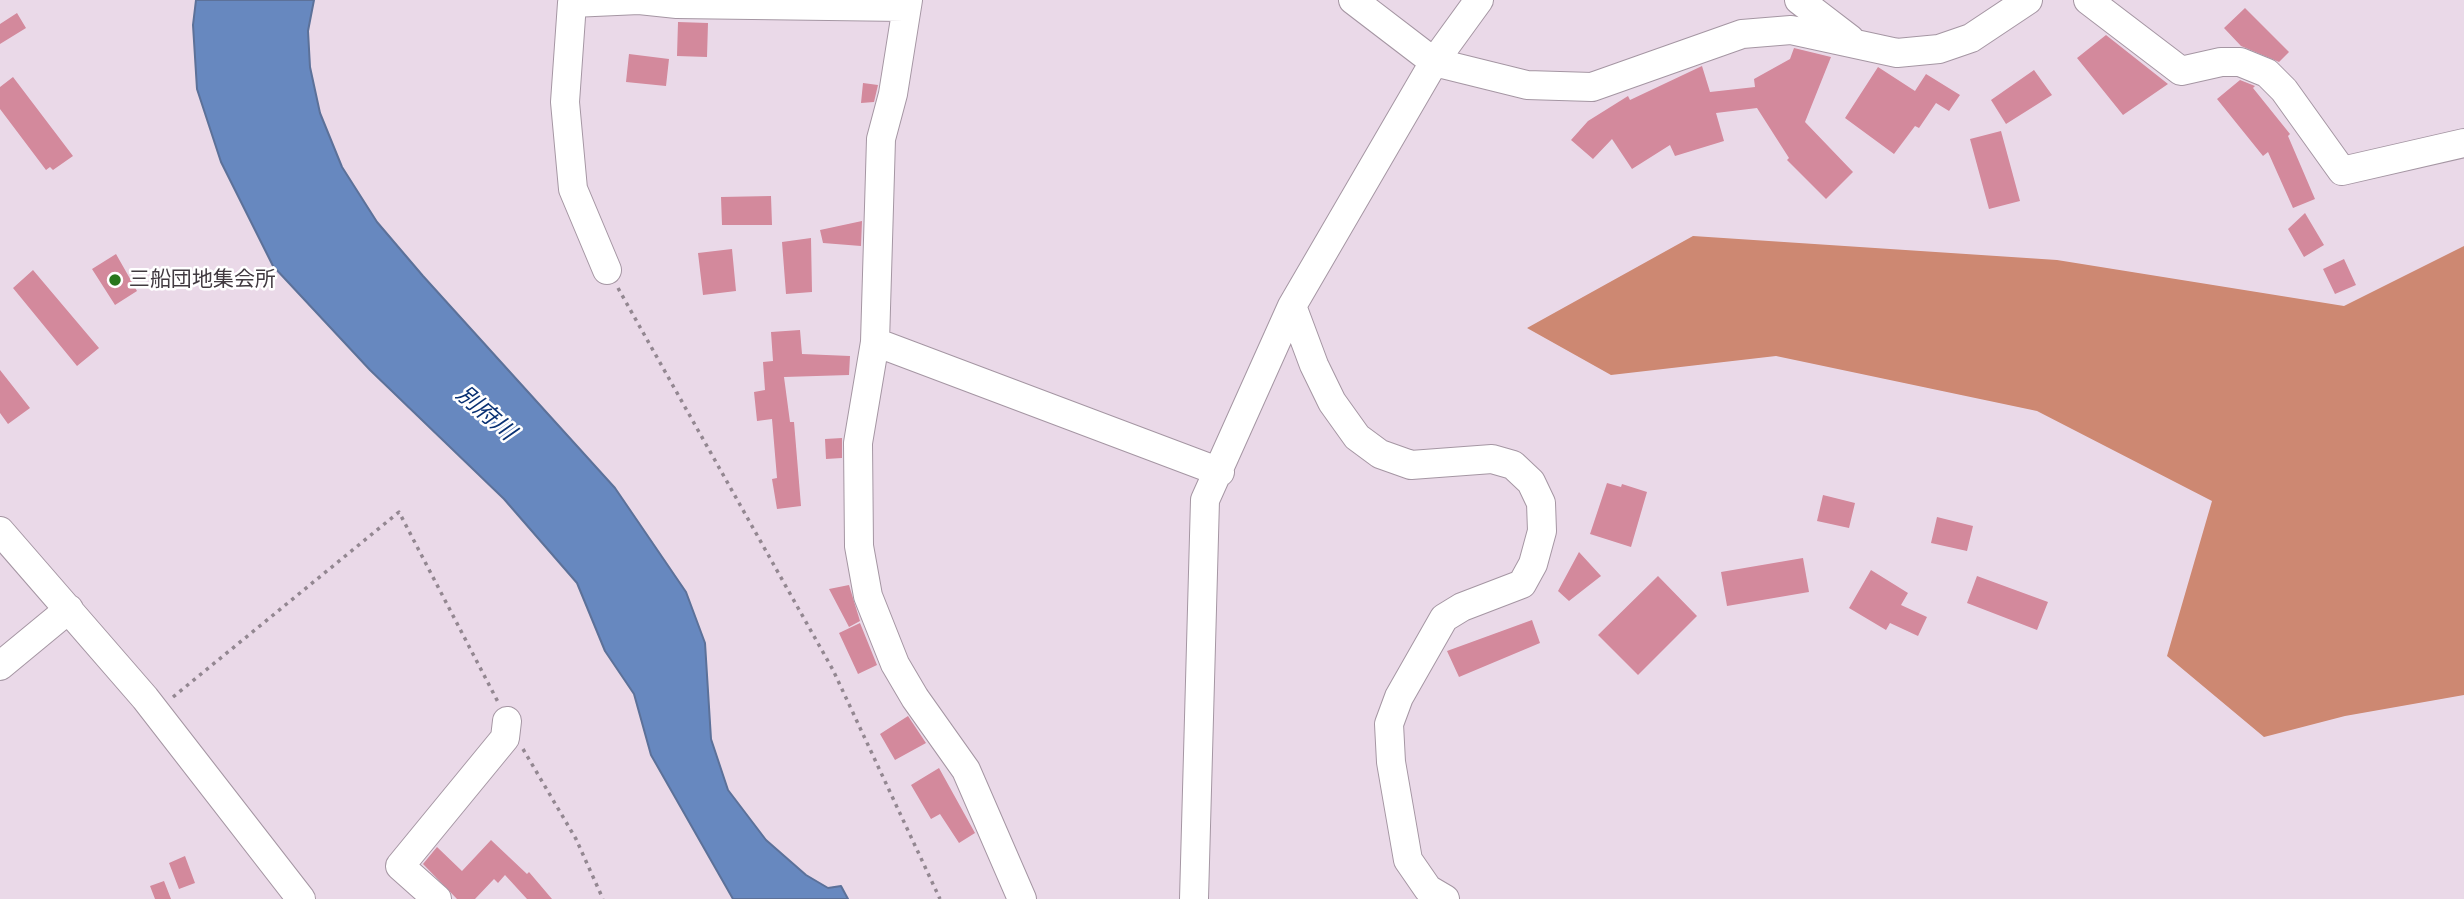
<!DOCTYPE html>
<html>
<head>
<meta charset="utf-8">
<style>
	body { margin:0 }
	canvas { display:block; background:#ead9e8 }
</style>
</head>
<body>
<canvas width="2464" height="899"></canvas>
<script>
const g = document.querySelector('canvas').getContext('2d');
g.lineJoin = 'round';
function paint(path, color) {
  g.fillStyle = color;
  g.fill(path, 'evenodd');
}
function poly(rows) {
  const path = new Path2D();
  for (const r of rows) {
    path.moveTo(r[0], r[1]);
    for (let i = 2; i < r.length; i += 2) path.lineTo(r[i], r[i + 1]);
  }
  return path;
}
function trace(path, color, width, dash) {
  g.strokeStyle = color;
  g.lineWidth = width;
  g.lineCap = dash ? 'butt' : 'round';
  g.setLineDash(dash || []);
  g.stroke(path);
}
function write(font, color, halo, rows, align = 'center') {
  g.font = font + ' "DM Sans","Noto Sans JP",sans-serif';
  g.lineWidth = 5;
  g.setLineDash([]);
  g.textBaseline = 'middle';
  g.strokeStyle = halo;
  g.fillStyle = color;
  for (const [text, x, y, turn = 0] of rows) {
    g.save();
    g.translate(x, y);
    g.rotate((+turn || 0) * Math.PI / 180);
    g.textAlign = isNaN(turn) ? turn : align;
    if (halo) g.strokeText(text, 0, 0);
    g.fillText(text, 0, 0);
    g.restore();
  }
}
paint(poly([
	[1693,236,2057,260,2344,306,2464,246,2464,695,2345,716,2264,737,2167,656,2212,501,2037,411,1776,356,1611,375,1527,328]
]), '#cd8872');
const water = poly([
	[196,0,314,0,308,31,310,67,320,113,342,167,377,222,423,276,615,488,686,592,705,643,711,739,728,790,766,840,806,875,828,888,841,886,848,899,733,899,651,755,634,694,605,651,577,583,504,499,370,370,273,266,221,162,197,89,193,25,196,0]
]);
paint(water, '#6788bf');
trace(water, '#5c7199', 2);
paint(poly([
	[2245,8,2289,52,2279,62,2241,46,2224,28],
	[17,13,26,28,0,44,0,24],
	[678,22,708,23,707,57,677,56],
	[2106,35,2168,84,2123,115,2077,58],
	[1794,48,1831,57,1805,122,1853,172,1826,199,1787,160,1789,158,1757,108,1716,113,1724,141,1675,156,1670,145,1632,169,1612,139,1593,159,1571,140,1588,121,1628,96,1630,100,1702,66,1710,92,1755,87,1754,79,1790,59],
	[629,54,669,59,666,86,626,82],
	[1878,67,1915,91,1926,74,1960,95,1949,111,1936,103,1919,128,1915,126,1894,154,1845,118],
	[2034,70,2052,95,2006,124,1991,100],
	[13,77,73,156,53,170,50,167,46,170,0,109,0,87],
	[2240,80,2255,86,2253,88,2290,134,2288,136,2315,199,2293,208,2268,152,2263,156,2217,99],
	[863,83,878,85,874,102,861,103],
	[2001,131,2020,201,1989,209,1970,139],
	[771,196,772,225,722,225,721,197],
	[2305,213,2324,245,2304,257,2288,229],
	[862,221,861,246,823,243,820,230],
	[811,238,812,292,786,294,782,242],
	[732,249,736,291,703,295,698,253],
	[116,254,137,291,115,305,92,269],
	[2344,259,2356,285,2335,294,2323,269],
	[33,270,99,348,77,366,13,288],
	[800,330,802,354,850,356,849,375,784,377,790,422,794,422,801,506,777,509,772,479,777,478,772,419,757,421,754,392,765,390,763,362,773,361,771,332],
	[0,370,30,408,8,424,0,413],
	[842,438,842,458,826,459,825,439],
	[1607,483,1621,487,1622,484,1647,492,1631,547,1590,534],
	[1823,495,1855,503,1849,528,1817,521],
	[1937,517,1973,526,1967,551,1931,543],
	[1579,552,1601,576,1569,601,1558,591],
	[1803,558,1809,592,1727,606,1721,572],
	[1871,570,1908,593,1901,605,1927,617,1918,636,1890,623,1886,630,1849,608],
	[1658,576,1697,616,1638,675,1598,635],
	[1977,576,2048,602,2037,630,1967,603],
	[849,585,860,621,849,627,829,589],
	[1532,620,1540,643,1459,677,1447,651],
	[860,623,877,665,858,674,839,633],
	[908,716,926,743,895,760,880,734],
	[939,768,975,833,959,843,940,814,931,819,911,785],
	[491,840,527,874,529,872,552,899,527,899,505,875,498,883,494,879,475,899,457,899,423,864,437,847,462,871],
	[185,856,195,883,179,889,169,863],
	[164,881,171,899,155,899,150,886]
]), '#d3899c');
const minor = poly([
	[908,0,893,94,881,139,875,342,858,443,859,546,868,596,895,664,915,698,966,770,1022,899],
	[1353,0,1434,62,1527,85,1592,87,1742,34,1791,30,1897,53,1939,49,1971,38,2028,0],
	[1799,0,1850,39],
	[2088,0,2181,71,2221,62,2240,62,2267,73,2284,90,2342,171,2464,143],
	[607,270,573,189,565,102,572,3,639,0,677,4,904,7],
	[1292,306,1314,365,1332,402,1357,437,1380,454,1411,465,1492,459,1513,465,1531,482,1541,503,1542,531,1533,564,1522,584,1462,607,1444,618,1399,697,1389,724,1391,762,1408,860,1428,889,1445,899],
	[875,342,1220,472],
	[0,531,145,698,301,899],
	[0,666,69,609],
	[437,899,400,866,505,738,507,721],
	[1194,899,1205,500,1292,306,1434,62,1479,0]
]);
trace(minor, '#a596a3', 30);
trace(poly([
	[618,288,833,670,940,899],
	[173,697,399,512,498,702],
	[523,749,576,839,603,899]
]), '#938791', 3.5, [3.5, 5]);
trace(minor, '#fff', 28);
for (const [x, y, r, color] of [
	[115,280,7,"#29761d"]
]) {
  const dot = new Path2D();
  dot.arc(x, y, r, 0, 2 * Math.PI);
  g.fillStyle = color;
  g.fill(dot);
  trace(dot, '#fff', 2.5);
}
write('21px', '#413a40', '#fff', [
	["三船団地集会所",129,280]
], 'left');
write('italic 23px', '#093173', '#fff', [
	["別府川",485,414,41]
]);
</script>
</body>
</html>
